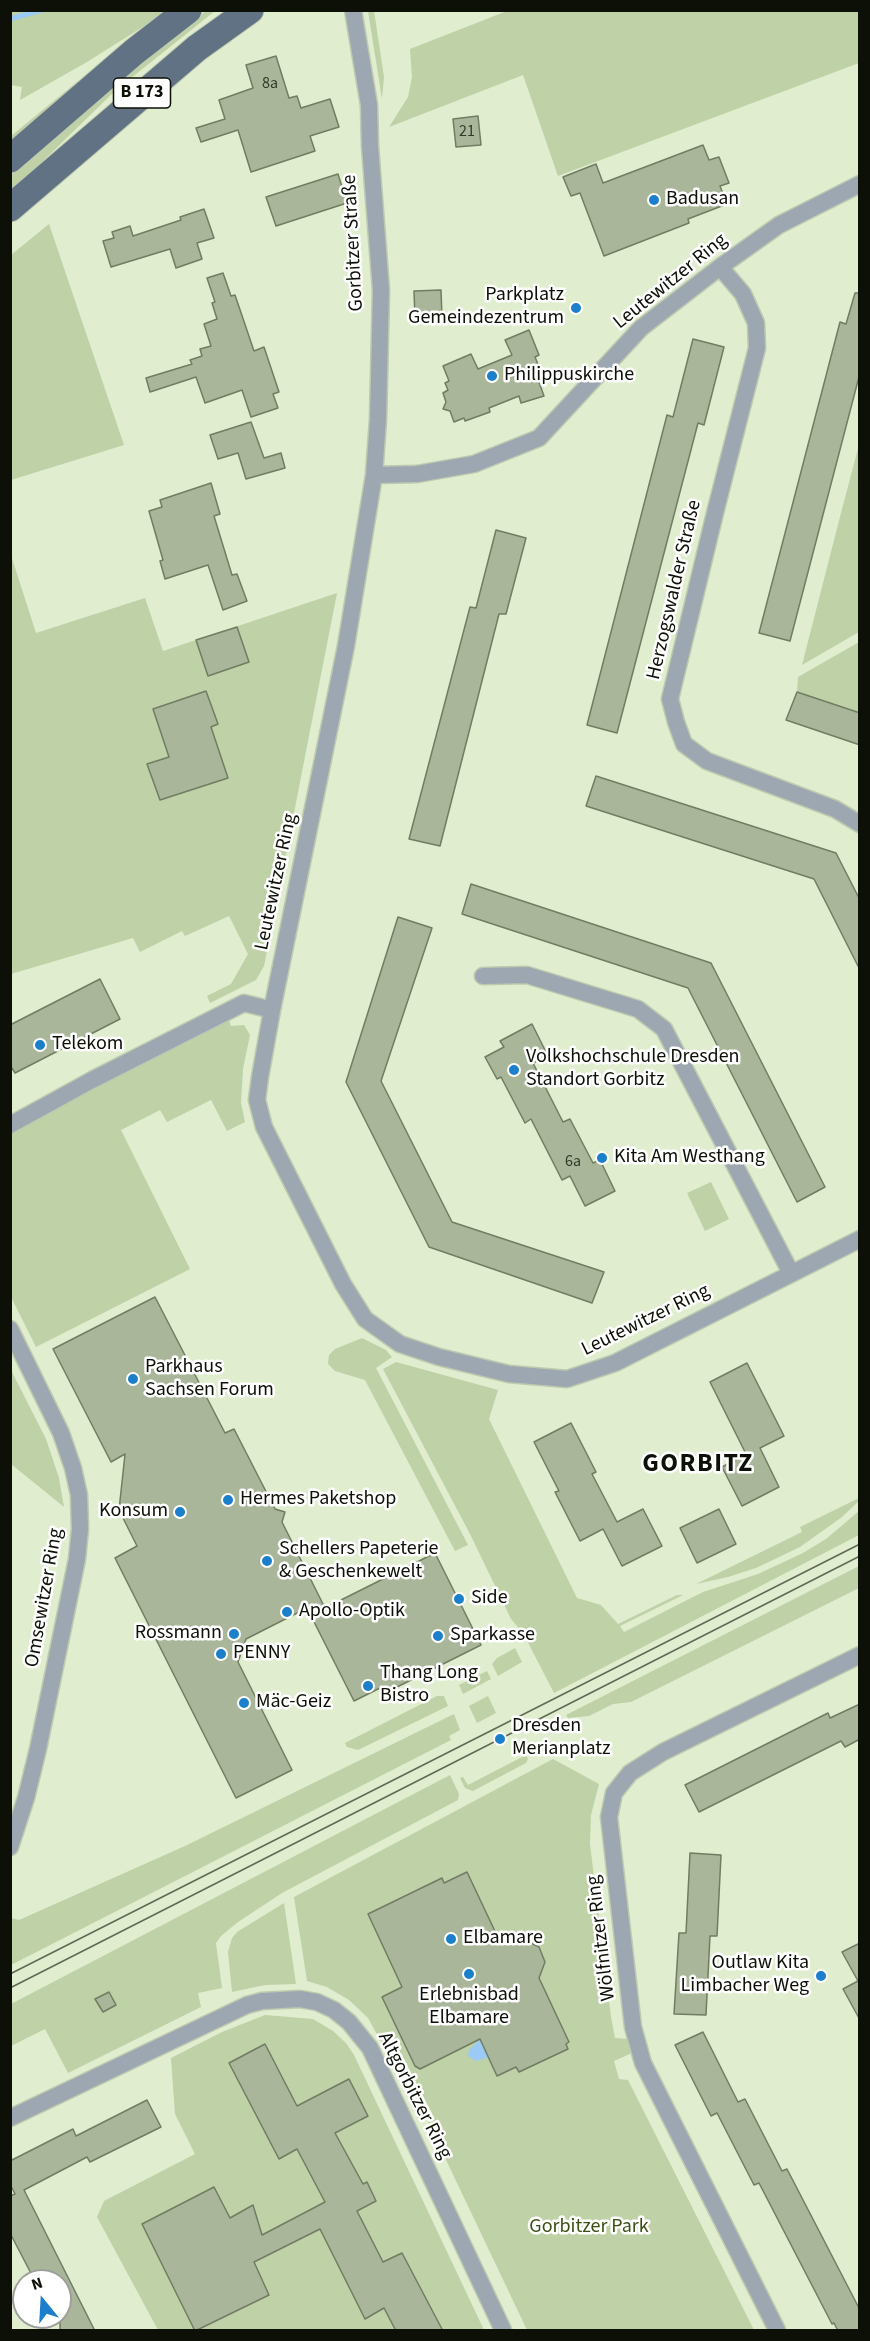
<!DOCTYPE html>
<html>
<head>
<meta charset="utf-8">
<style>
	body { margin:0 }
	#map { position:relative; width:870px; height:2341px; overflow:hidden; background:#e0edcf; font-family:"Source Sans 3",sans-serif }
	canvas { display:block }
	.frame { position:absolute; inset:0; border:12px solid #0c1006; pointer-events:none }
	.north { position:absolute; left:12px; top:2269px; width:60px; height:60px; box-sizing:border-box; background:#fff; border:2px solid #9e9f9b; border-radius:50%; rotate:342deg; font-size:16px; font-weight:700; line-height:24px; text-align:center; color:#0c1006 }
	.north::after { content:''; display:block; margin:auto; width:21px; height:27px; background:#1c7fcb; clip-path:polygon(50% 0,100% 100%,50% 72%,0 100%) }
</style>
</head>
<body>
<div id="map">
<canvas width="870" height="2341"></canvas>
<div class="frame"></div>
<div class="north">N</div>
</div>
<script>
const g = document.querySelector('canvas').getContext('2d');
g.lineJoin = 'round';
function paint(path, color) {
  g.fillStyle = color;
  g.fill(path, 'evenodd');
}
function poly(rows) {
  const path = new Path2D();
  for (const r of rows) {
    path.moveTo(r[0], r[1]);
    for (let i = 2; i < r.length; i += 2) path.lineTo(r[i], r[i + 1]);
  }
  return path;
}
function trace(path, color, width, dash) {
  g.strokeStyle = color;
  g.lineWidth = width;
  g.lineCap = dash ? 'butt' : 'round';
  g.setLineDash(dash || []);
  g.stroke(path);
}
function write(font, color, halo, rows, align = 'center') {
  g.font = font + ' "Source Sans 3",sans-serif';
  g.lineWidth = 5;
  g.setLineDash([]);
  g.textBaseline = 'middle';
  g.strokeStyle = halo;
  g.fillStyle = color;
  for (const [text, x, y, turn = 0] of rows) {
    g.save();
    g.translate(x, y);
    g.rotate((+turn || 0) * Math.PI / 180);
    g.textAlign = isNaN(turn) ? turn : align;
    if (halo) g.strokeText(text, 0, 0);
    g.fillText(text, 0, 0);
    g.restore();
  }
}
paint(poly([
	[10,11,168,11,87,62,20,100,22,87,11,85],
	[206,11,215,11,116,90,11,192,11,175,166,40],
	[368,11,374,11,384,77,382,99],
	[507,11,859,11,859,63,558,176,523,75,389,127,408,97,412,77,410,49],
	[78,81,80,82,11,143,11,136],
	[49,224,124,445,11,480,11,255],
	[859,445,859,632,802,665,842,509],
	[10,552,36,633,145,598,163,651,337,593,264,966,256,980,210,1003,207,996,231,984,248,954,229,916,185,936,182,931,140,952,133,938,11,974],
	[859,642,859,713,797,692,798,677],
	[229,1020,231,1026,244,1025,250,1035,243,1069,241,1103,245,1122,227,1131,211,1100,167,1122,160,1110,121,1130,190,1269,36,1347,11,1297,11,1134,65,1102],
	[711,1182,729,1219,705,1231,687,1193],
	[362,1338,386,1350,392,1357,376,1368,468,1545,455,1551,365,1380,335,1371,328,1364,329,1355,335,1349],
	[396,1362,498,1390,489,1419,577,1598,601,1605,618,1624,677,1595,683,1595,620,1626,624,1632,703,1592,758,1574,803,1553,826,1539,859,1511,859,1535,554,1693,523,1633,511,1619,470,1534,383,1369],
	[10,1368,46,1439,59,1478,64,1507,11,1464],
	[859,1498,859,1501,842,1517,800,1547,756,1568,728,1577,696,1584,802,1532,800,1527],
	[859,1566,859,1588,631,1702,613,1704,589,1716,568,1718,566,1715],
	[515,1648,522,1662,498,1676,492,1664,497,1658],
	[487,1671,491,1679,463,1694,459,1685],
	[437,1696,444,1696,448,1706,358,1750,347,1747,345,1743],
	[488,1696,496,1713,477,1723,469,1706],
	[454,1714,460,1730,449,1736,451,1740,11,1965,11,1918,19,1920,185,1846],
	[526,1755,528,1759,526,1763,473,1791,465,1788,460,1778,463,1777,468,1785],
	[553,1759,599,1784,591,1815,590,1844,611,2017,615,2038,628,2039,632,2053,614,2061,619,2079,628,2080,754,2330,527,2330,428,2122,435,2119,404,2059,394,2065,368,2018,349,2000,327,1987,307,1981,294,1897],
	[450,1775,459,1794,458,1800,282,1893,238,1922,221,1936,216,1943,222,1988,198,1993,201,2007,68,2073,45,2029,11,2046,11,2004],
	[284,1903,296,1984,265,1985,232,1992,228,1952,232,1938,237,1932],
	[265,2015,313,2019,333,2031,346,2043,354,2055,484,2330,158,2330,97,2217,104,2201,195,2154,175,2114,171,2058,222,2032]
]), '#bfd1a6');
paint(poly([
	[480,2039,484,2040,493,2056,476,2061,468,2056,469,2050]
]), '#9bcaf6');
trace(poly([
	[10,19,42,10]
]), '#9bcaf6', 5);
const building = poly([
	[276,56,289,98,297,96,301,108,330,99,339,127,310,136,315,151,251,172,238,130,201,142,196,128,225,119,219,100,253,88,246,65,276,56],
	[478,116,481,145,456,147,453,119,478,116],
	[703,145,709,160,719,157,729,183,720,186,727,204,688,219,689,223,604,256,580,193,571,196,563,177,596,164,603,183,703,145],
	[338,174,347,203,276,226,266,197,338,174],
	[204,209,214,238,197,243,202,259,176,268,170,249,111,267,103,241,114,238,112,232,130,226,133,236,181,220,180,217,204,209],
	[223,273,231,296,235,295,254,351,264,347,279,392,273,394,278,408,251,417,242,390,205,403,196,377,150,392,146,378,192,364,190,360,202,356,200,349,211,346,204,324,217,319,212,303,215,302,207,278,223,273],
	[441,290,442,317,415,318,414,291,441,290],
	[855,293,860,293,860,373,790,641,759,633,840,322,846,324,855,293],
	[529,330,539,355,535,357,540,369,535,371,544,396,521,403,519,396,489,408,490,412,465,421,464,418,454,422,450,411,443,409,446,402,443,393,448,390,445,383,449,381,443,366,471,354,478,369,512,355,505,340,529,330],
	[693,339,724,347,704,425,698,423,617,733,587,725,667,415,673,417,693,339],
	[251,422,264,458,281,453,285,468,246,479,238,453,218,459,210,435,251,422],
	[211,483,220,514,214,516,232,575,237,574,247,601,223,610,208,565,165,579,160,561,163,560,149,511,162,507,160,500,211,483],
	[496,530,526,538,506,614,499,614,440,846,409,839,470,607,476,608,496,530],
	[237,627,249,662,208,676,196,640,237,627],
	[206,691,218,724,211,727,228,778,160,800,147,764,169,757,153,709,206,691],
	[797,692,860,713,860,745,786,720,797,692],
	[596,776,836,853,860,900,860,970,814,879,586,806,596,776],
	[471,884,711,963,825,1187,797,1202,688,988,462,914,471,884],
	[398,917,432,928,381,1081,452,1222,604,1272,592,1303,429,1247,346,1082,398,917],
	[100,979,120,1019,15,1073,10,1065,10,1025,100,979],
	[532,1024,548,1056,533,1063,563,1122,570,1119,593,1163,600,1160,615,1191,585,1206,570,1176,562,1180,531,1119,525,1123,501,1077,497,1079,485,1057,504,1047,500,1041,532,1024],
	[155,1297,225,1433,234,1429,275,1509,285,1512,282,1522,325,1608,435,1553,481,1645,387,1692,384,1686,354,1701,307,1608,246,1639,238,1662,292,1770,236,1798,115,1558,137,1546,119,1510,125,1454,111,1462,53,1349,155,1297],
	[747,1363,784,1436,760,1448,779,1487,742,1506,722,1467,746,1454,710,1382,747,1363],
	[571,1423,596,1472,592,1474,617,1522,643,1509,662,1546,622,1566,603,1529,580,1541,555,1492,559,1491,534,1442,571,1423],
	[719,1509,736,1544,697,1563,680,1528,719,1509],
	[860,1704,860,1739,845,1747,841,1741,699,1812,685,1785,828,1713,830,1718,860,1704],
	[690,1853,721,1855,717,1936,710,1936,706,2015,674,2014,679,1933,686,1933,690,1853],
	[467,1872,501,1944,525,1940,539,1947,545,1962,539,1978,569,2042,566,2044,568,2049,519,2072,516,2067,497,2076,480,2039,420,2069,415,2066,382,1997,402,1987,368,1914,442,1878,444,1883,467,1872],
	[860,1943,860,2020,843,1989,858,1981,842,1952,860,1943],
	[109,1992,116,2005,103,2012,95,1999,109,1992],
	[703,2032,738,2102,745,2099,782,2171,787,2169,860,2310,860,2331,838,2331,834,2323,832,2324,759,2183,754,2185,717,2113,711,2116,675,2045,703,2032],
	[265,2044,297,2106,349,2079,368,2116,335,2133,363,2184,367,2182,376,2201,357,2211,383,2262,402,2253,443,2331,396,2331,384,2308,365,2319,320,2229,254,2262,269,2295,195,2331,142,2224,214,2187,230,2218,253,2205,262,2235,325,2202,297,2149,279,2159,229,2063,265,2044],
	[147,2100,161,2127,90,2162,87,2157,24,2190,95,2331,60,2331,60,2281,35,2281,10,2233,10,2196,15,2194,10,2184,10,2161,73,2129,76,2136,147,2100]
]);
paint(building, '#a9b699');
trace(building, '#717d62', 1.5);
const minor = poly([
	[353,10,369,105,370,146,381,290,378,420,374,475,346,646,272,1010,260,1077,257,1100,264,1127,343,1284,365,1319,400,1344,439,1357,509,1374,567,1379,615,1363,860,1239],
	[720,267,743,294,756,323,757,348,715,513,670,699,676,722,684,744,707,761,835,809,860,824],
	[374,475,417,474,474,464,539,438,641,328,720,267,779,225,860,184],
	[483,976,527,975,638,1009,664,1029,791,1273],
	[10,1125,92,1080,244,1003,272,1010],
	[10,1329,61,1433,73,1468,79,1495,80,1529,77,1559,38,1749,26,1798,10,1847],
	[10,2118,247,2005,262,2001,300,1999,317,2002,334,2010,349,2022,370,2048,503,2330],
	[777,2330,643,2063,633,2027,609,1817,614,1793,630,1773,663,1752,860,1655]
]);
const primary = poly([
	[10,159,134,52,188,10],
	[10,208,197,48,250,10]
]);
trace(minor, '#becaaf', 19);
trace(primary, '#becaaf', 29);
trace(minor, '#9da7b2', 16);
trace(primary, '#607284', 27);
trace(poly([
	[10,1974,860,1544],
	[10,1988,860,1556]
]), '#606856', 1.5);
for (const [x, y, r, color] of [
	[654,200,6,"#1c7fcb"],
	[576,308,6,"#1c7fcb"],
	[492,376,6,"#1c7fcb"],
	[40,1045,6,"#1c7fcb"],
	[514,1070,6,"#1c7fcb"],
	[602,1158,6,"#1c7fcb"],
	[133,1379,6,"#1c7fcb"],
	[228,1500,6,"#1c7fcb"],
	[180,1512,6,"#1c7fcb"],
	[267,1561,6,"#1c7fcb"],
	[459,1599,6,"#1c7fcb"],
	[287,1612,6,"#1c7fcb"],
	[234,1634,6,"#1c7fcb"],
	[438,1636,6,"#1c7fcb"],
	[221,1654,6,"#1c7fcb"],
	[368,1686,6,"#1c7fcb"],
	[244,1703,6,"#1c7fcb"],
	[500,1739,6,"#1c7fcb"],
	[451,1939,6,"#1c7fcb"],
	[469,1974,6,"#1c7fcb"],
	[821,1976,6,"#1c7fcb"]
]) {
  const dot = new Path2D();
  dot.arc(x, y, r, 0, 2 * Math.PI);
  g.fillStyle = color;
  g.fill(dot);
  trace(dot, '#fff', 2);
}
write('16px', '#333a2b', null, [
	["8a",270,84],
	["21",467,132],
	["6a",573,1162]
]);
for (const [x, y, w] of [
	[142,93,57]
]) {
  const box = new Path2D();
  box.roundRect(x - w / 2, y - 15, w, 30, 4.5);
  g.fillStyle = '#fff';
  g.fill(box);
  trace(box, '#0c1006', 1.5);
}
write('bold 18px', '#0c1006', null, [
	["B 173",142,93]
]);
write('20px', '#0c1006', '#fff', [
	["Badusan",666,200],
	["Parkplatz",564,296,"right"],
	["Gemeindezentrum",564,319,"right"],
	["Philippuskirche",504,376],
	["Telekom",52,1045],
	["Volkshochschule Dresden",526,1058],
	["Standort Gorbitz",526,1081],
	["Kita Am Westhang",614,1158],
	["Parkhaus",145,1368],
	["Sachsen Forum",145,1391],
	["Hermes Paketshop",240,1500],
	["Konsum",168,1512,"right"],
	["Schellers Papeterie",279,1550],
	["& Geschenkewelt",279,1573],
	["Side",471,1599],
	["Apollo-Optik",299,1612],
	["Rossmann",222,1634,"right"],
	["Sparkasse",450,1636],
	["PENNY",233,1654],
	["Thang Long",380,1674],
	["Bistro",380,1697],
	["Mäc-Geiz",256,1703],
	["Dresden",512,1727],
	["Merianplatz",512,1750],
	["Elbamare",463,1939],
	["Outlaw Kita",809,1964,"right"],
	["Limbacher Weg",809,1987,"right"],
	["Erlebnisbad",469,1996,"center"],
	["Elbamare",469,2019,"center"]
], 'left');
write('20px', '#0c1006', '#fff', [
	["Gorbitzer Straße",354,243,-93],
	["Leutewitzer Ring",671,282,-39],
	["Herzogswalder Straße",675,590,-77],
	["Leutewitzer Ring",277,882,-78],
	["Leutewitzer Ring",646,1321,-26],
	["Omsewitzer Ring",45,1598,-80],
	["Wölfnitzer Ring",602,1938,-97],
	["Altgorbitzer Ring",414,2096,63]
]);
write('20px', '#3b4f13', '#fff', [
	["Gorbitzer Park",589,2228]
]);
g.letterSpacing = '1.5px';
write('bold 26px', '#0c1006', '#fff', [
	["GORBITZ",698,1465]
]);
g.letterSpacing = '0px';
</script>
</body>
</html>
